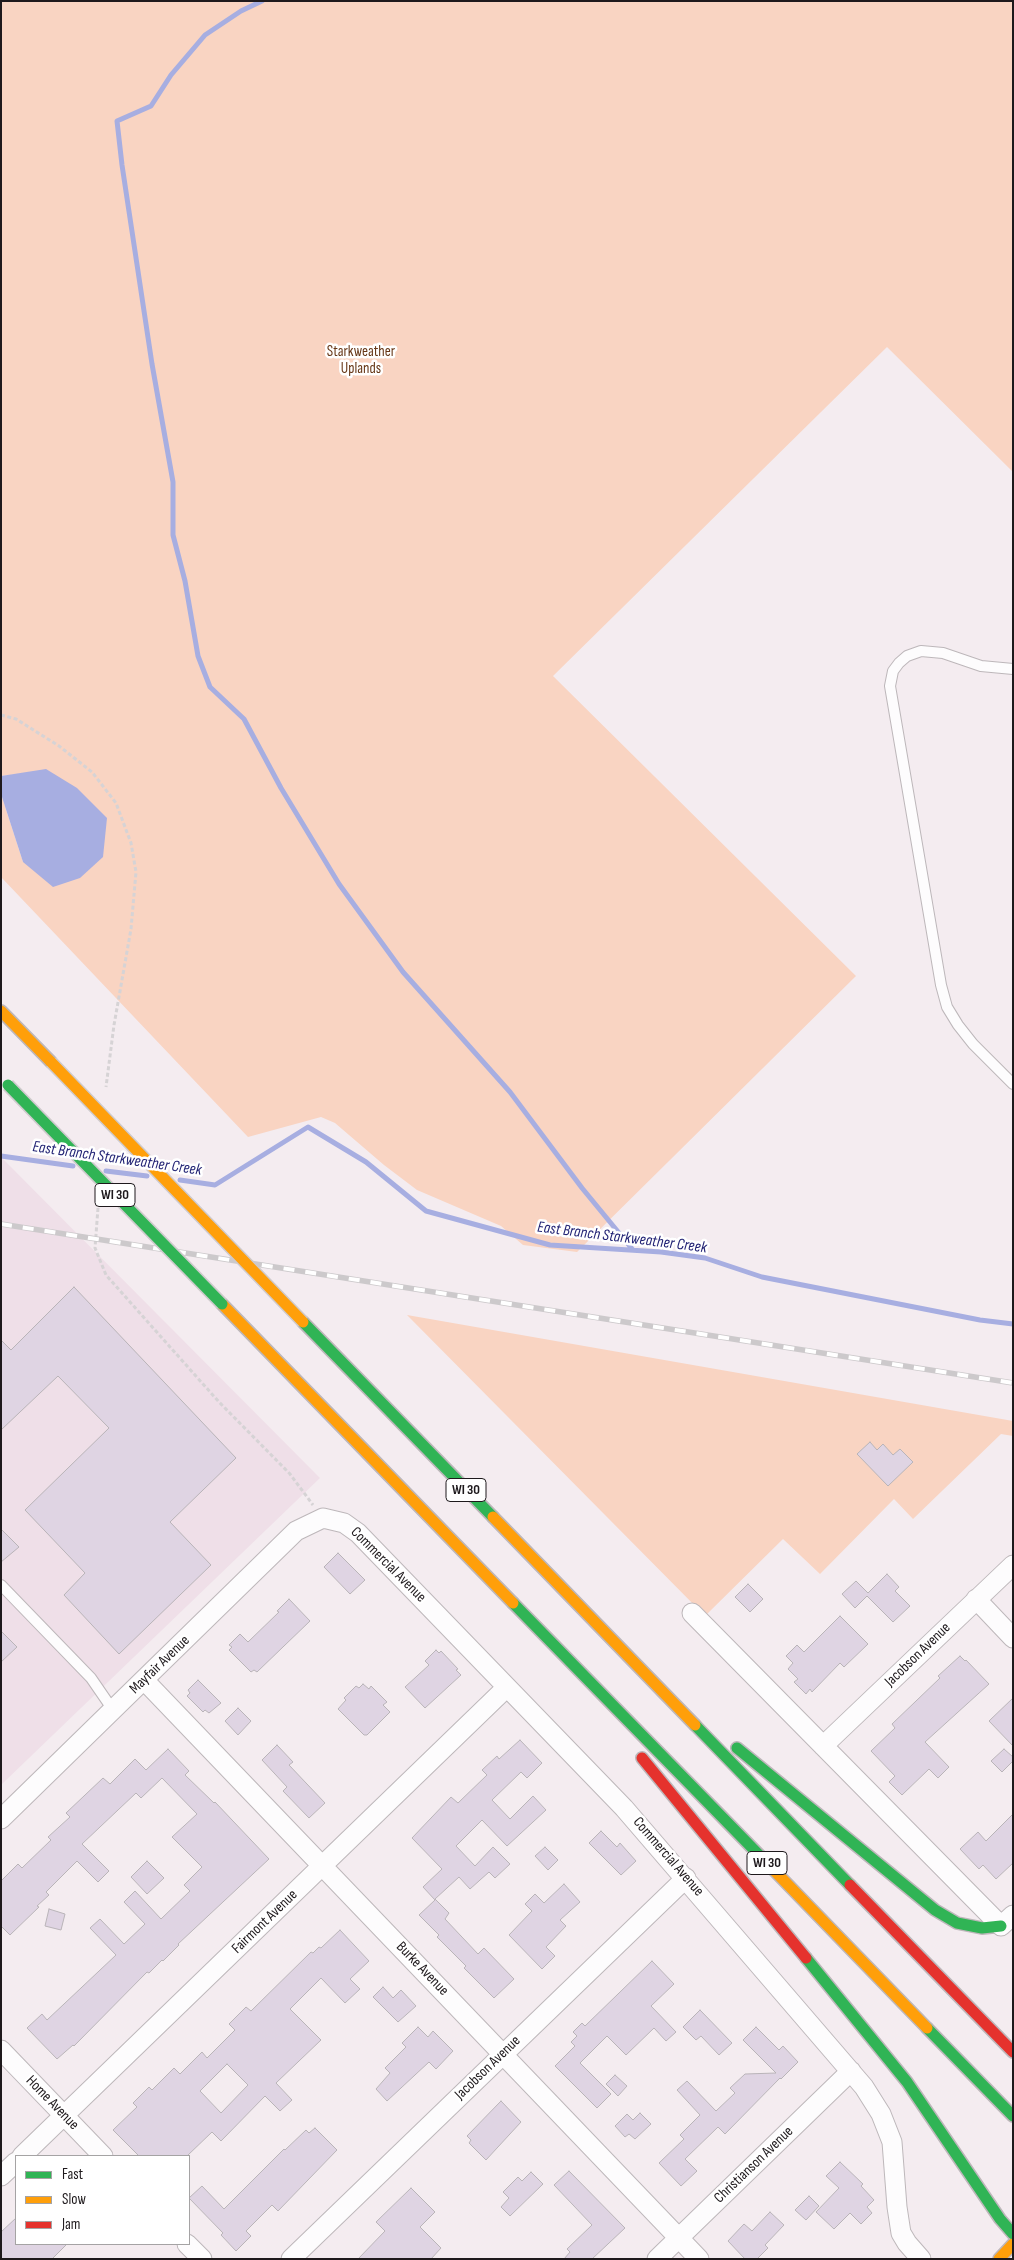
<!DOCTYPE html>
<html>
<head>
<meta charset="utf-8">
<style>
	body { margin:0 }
	#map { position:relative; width:1014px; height:2260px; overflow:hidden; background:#f4ecf0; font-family:"Sofia Sans Condensed",sans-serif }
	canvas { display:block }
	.frame { position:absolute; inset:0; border:2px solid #1e191c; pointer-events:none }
	.legend { position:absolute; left:15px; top:2155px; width:175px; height:90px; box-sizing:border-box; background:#fff; border:1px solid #a5a3a4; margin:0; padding:6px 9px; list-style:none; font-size:15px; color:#1e191c }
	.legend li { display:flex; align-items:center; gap:10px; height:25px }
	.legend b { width:25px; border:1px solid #a5a3a4 }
</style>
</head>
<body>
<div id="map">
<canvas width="1014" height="2260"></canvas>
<div class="frame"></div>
<ul class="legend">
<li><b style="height:6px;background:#30b455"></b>Fast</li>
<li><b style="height:6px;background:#ff9f0a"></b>Slow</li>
<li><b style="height:6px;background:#e5322d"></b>Jam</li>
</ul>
</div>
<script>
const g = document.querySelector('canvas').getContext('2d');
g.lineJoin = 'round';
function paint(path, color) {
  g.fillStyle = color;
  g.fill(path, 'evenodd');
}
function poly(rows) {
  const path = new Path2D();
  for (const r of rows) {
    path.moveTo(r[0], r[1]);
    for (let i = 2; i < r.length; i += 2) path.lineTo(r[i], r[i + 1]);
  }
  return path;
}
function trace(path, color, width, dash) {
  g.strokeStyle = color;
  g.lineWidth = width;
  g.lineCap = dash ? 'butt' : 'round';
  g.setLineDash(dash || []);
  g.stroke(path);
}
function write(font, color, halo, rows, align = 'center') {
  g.font = font + ' "Sofia Sans Condensed",sans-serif';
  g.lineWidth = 5;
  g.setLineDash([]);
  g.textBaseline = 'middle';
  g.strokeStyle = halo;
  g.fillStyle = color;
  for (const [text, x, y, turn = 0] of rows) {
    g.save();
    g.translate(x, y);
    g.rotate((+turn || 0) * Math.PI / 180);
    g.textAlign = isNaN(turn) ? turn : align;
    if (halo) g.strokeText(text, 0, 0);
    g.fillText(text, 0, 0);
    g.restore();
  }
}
paint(poly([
	[1,1157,320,1478,1,1785]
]), '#efdfe8');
paint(poly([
	[1,1,1013,1,1013,472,887,347,553,676,856,976,577,1252,523,1245,501,1226,417,1190,384,1165,335,1123,321,1117,248,1137,1,877,1,794,23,862,20,774,1,776],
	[407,1315,1013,1421,1013,1436,1001,1434,913,1519,894,1499,820,1574,783,1539,705,1616]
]), '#f9d4c2');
paint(poly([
	[46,769,77,788,107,818,103,857,80,878,53,887,23,862,1,794,1,776]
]), '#a7aee1');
trace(poly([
	[262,1,241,11,205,35,171,75,151,106,117,121,122,165,152,364,173,482,173,535,185,581,198,656,210,687,244,719,281,788,339,884,403,972,510,1092,582,1188,633,1250],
	[1,1156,73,1166],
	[106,1171,147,1176],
	[180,1180,215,1185,308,1127,366,1162,426,1211,550,1245,661,1252,705,1258,762,1277,980,1320,1013,1324]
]), '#a7aee1', 5);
const building = poly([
	[74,1287,236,1458,170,1522,211,1565,119,1654,64,1595,85,1573,25,1510,109,1428,58,1376,1,1430,1,1340,11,1350,74,1287],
	[870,1442,877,1450,883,1444,893,1455,900,1449,913,1462,888,1486,857,1454,870,1442],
	[1,1529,19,1547,1,1562,1,1529],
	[338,1553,365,1580,350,1594,324,1567,338,1553],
	[887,1574,899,1587,895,1591,910,1606,893,1622,867,1596,855,1608,842,1594,856,1581,868,1593,887,1574],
	[748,1584,763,1599,750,1612,735,1597,748,1584],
	[289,1599,310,1621,257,1672,254,1670,251,1672,229,1650,232,1647,229,1645,240,1634,248,1642,279,1612,277,1611,289,1599],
	[840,1616,868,1644,844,1667,840,1663,812,1692,810,1689,806,1694,794,1682,798,1679,788,1669,793,1663,786,1656,797,1645,804,1652,840,1616],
	[1,1631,17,1647,1,1662,1,1631],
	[436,1650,439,1653,441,1651,458,1669,456,1670,461,1675,425,1708,405,1687,429,1665,425,1661,436,1650],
	[960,1656,965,1661,966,1660,989,1684,925,1742,949,1767,938,1778,929,1769,902,1795,889,1782,895,1776,871,1751,895,1728,892,1724,940,1678,938,1676,960,1656],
	[198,1680,221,1703,209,1713,205,1710,203,1712,187,1696,190,1693,188,1690,198,1680],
	[363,1684,369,1689,371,1686,387,1702,383,1705,390,1712,367,1735,364,1735,338,1709,346,1700,344,1698,356,1686,359,1688,363,1684],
	[1013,1698,1013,1746,989,1721,1013,1698],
	[238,1708,251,1721,238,1735,225,1721,238,1708],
	[520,1740,542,1763,527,1778,521,1772,492,1800,510,1819,533,1796,546,1810,507,1846,482,1820,456,1846,475,1866,493,1847,510,1864,495,1878,489,1872,470,1889,459,1877,435,1899,449,1913,445,1919,478,1954,484,1948,514,1979,494,1998,464,1968,466,1966,437,1937,439,1935,419,1915,435,1900,423,1887,442,1869,412,1838,451,1797,458,1803,487,1775,482,1770,497,1756,499,1759,520,1740],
	[277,1745,293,1762,289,1765,325,1803,309,1818,283,1791,287,1787,262,1760,277,1745],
	[168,1749,189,1771,185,1775,214,1803,215,1802,269,1859,178,1944,179,1945,163,1961,162,1960,149,1973,147,1972,74,2046,73,2045,57,2059,27,2028,42,2014,47,2020,116,1955,90,1928,100,1919,124,1944,145,1924,124,1902,135,1891,161,1919,190,1891,184,1885,202,1867,172,1837,197,1814,162,1778,141,1798,136,1793,82,1844,109,1871,98,1882,77,1861,46,1892,49,1895,37,1906,39,1907,10,1935,1,1926,1,1881,18,1864,22,1868,51,1840,48,1837,70,1817,66,1813,103,1778,110,1784,135,1759,146,1770,168,1749],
	[1004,1749,1013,1757,1013,1761,1002,1772,991,1761,1004,1749],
	[1013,1814,1013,1863,996,1879,983,1865,979,1869,960,1849,978,1832,986,1841,1013,1814],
	[601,1831,617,1847,620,1843,636,1861,621,1875,589,1843,601,1831],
	[545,1847,558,1860,548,1870,535,1856,545,1847],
	[147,1861,164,1878,147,1894,131,1877,147,1861],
	[564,1884,580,1902,560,1920,566,1926,546,1947,555,1956,542,1969,509,1935,532,1911,525,1904,535,1894,544,1903,564,1884],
	[49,1909,65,1914,61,1930,45,1926,49,1909],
	[340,1930,369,1961,350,1979,360,1989,345,2003,321,1978,290,2009,321,2040,276,2083,292,2100,280,2111,265,2096,221,2141,212,2132,187,2156,139,2156,113,2130,137,2107,133,2103,149,2087,152,2090,174,2068,180,2074,202,2052,207,2058,235,2030,229,2024,246,2007,251,2011,311,1952,313,1953,319,1947,321,1948,340,1930],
	[227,2064,248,2085,221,2113,200,2091,227,2064],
	[652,1961,674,1984,651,2006,676,2032,666,2041,654,2028,626,2055,607,2036,580,2063,611,2094,597,2108,555,2066,575,2046,571,2042,577,2036,573,2032,582,2023,585,2026,652,1961],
	[383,1987,393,1998,401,1990,416,2006,398,2022,373,1997,383,1987],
	[700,2010,732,2043,719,2055,701,2036,696,2040,683,2027,700,2010],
	[418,2027,428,2037,433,2031,453,2051,436,2069,429,2062,387,2101,376,2089,390,2073,385,2068,406,2047,402,2043,418,2027],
	[756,2027,779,2050,783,2046,798,2062,781,2079,780,2078,725,2134,718,2127,685,2159,697,2171,681,2186,659,2163,684,2139,680,2135,700,2115,677,2090,687,2081,716,2111,735,2093,730,2088,745,2074,776,2073,743,2040,756,2027],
	[615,2075,627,2086,618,2096,606,2084,615,2075],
	[501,2101,521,2122,486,2160,469,2143,471,2140,467,2136,501,2101],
	[640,2113,651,2124,635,2139,629,2134,625,2137,615,2126,627,2114,633,2120,640,2113],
	[315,2128,337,2150,278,2211,272,2205,246,2231,251,2236,236,2251,221,2235,223,2233,189,2198,202,2186,224,2209,284,2149,285,2150,306,2130,309,2133,315,2128],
	[840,2162,863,2184,861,2186,874,2200,867,2207,872,2213,861,2224,850,2213,834,2229,816,2212,839,2188,826,2176,840,2162],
	[569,2171,625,2228,592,2259,564,2259,570,2252,567,2249,592,2225,554,2185,569,2171],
	[531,2172,543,2184,510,2216,501,2207,509,2198,503,2192,518,2177,522,2181,531,2172],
	[411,2188,435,2212,420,2227,441,2248,431,2259,358,2259,385,2231,376,2222,411,2188],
	[809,2196,819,2206,806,2220,795,2210,809,2196],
	[770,2212,784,2225,765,2245,768,2248,757,2259,745,2259,728,2241,744,2224,752,2231,770,2212],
	[16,2218,16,2244,67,2244,52,2259,1,2259,1,2232,16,2218]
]);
paint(building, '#dfd4e3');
trace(building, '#b9b4b8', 1);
const lane = poly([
	[1013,669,981,666,943,653,921,651,907,656,899,663,893,671,890,686,941,985,947,1007,958,1025,973,1044,1013,1084],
	[1,1585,91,1678,113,1710]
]);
const street = poly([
	[976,1599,1013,1638],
	[692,1613,1001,1926,1013,1915],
	[144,1680,699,2259],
	[823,1746,1013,1565],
	[1,1819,296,1531,323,1518,344,1523,358,1533,624,1808,864,2087,881,2114,892,2142,897,2207,901,2233,907,2243,921,2259],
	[1,2050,103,2156],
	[22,2156,507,1687],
	[1,2176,16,2162],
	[187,2244,202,2259],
	[291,2259,686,1878],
	[657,2259,851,2071]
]);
const fast = poly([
	[303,1322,493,1517],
	[513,1603,765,1861],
	[695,1725,850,1885],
	[737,1748,935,1910,957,1923,982,1928,1001,1926],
	[806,1958,907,2082,1000,2219,1013,2234],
	[927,2028,1013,2116]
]);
const slow = poly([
	[1,1011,51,1062],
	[222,1304,513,1603],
	[493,1517,695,1725],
	[765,1861,927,2028],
	[999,2259,1013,2244]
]);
const jam = poly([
	[642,1758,806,1958],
	[850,1885,1013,2052]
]);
trace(lane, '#bdb7ba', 12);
trace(street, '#bdb7ba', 21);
trace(fast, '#bdb7ba', 14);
trace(slow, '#bdb7ba', 14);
trace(jam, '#bdb7ba', 14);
trace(poly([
	[1,715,16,719,59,746,92,772,116,803,131,843,136,872,131,929,114,1025,106,1087],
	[98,1208,95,1248,106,1275,219,1402,290,1474,313,1505]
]), '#d6d3d5', 3, [4, 2.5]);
trace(lane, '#fdfcfd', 10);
trace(street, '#fdfcfd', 19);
trace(fast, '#30b455', 11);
trace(slow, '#ff9f0a', 11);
trace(jam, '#e5322d', 11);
const rail = poly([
	[1,1224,1013,1383]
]);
trace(rail, '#ccc9cb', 5.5);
trace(rail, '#fff', 4, [11]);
const fastBridge = poly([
	[8,1085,222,1304]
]);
const slowBridge = poly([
	[51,1062,303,1322]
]);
trace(fastBridge, '#cecacc', 14, []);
trace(slowBridge, '#cecacc', 14, []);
trace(fastBridge, '#30b455', 11);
trace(slowBridge, '#ff9f0a', 11);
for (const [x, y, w] of [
	[115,1195,40],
	[466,1490,40],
	[767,1863,40]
]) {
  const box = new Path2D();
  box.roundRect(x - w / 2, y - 11.5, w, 23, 4);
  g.fillStyle = '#fff';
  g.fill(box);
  trace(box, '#1e191c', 1);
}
write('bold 14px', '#1e191c', null, [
	["WI 30",115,1195],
	["WI 30",466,1490],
	["WI 30",767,1863]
]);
write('15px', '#663717', '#fff', [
	["Starkweather",361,352],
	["Uplands",361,369]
]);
write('15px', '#1e191c', '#fff', [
	["Commercial Avenue",388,1565,45],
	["Jacobson Avenue",918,1655,-44],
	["Mayfair Avenue",160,1665,-44],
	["Commercial Avenue",668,1857,49],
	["Fairmont Avenue",265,1922,-44],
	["Burke Avenue",422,1969,46],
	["Jacobson Avenue",488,2068,-44],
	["Home Avenue",52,2103,46],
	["Christianson Avenue",754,2165,-44]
]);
write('italic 16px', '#232475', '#fff', [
	["East Branch Starkweather Creek",117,1159,8],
	["East Branch Starkweather Creek",622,1238,7]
]);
</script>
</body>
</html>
